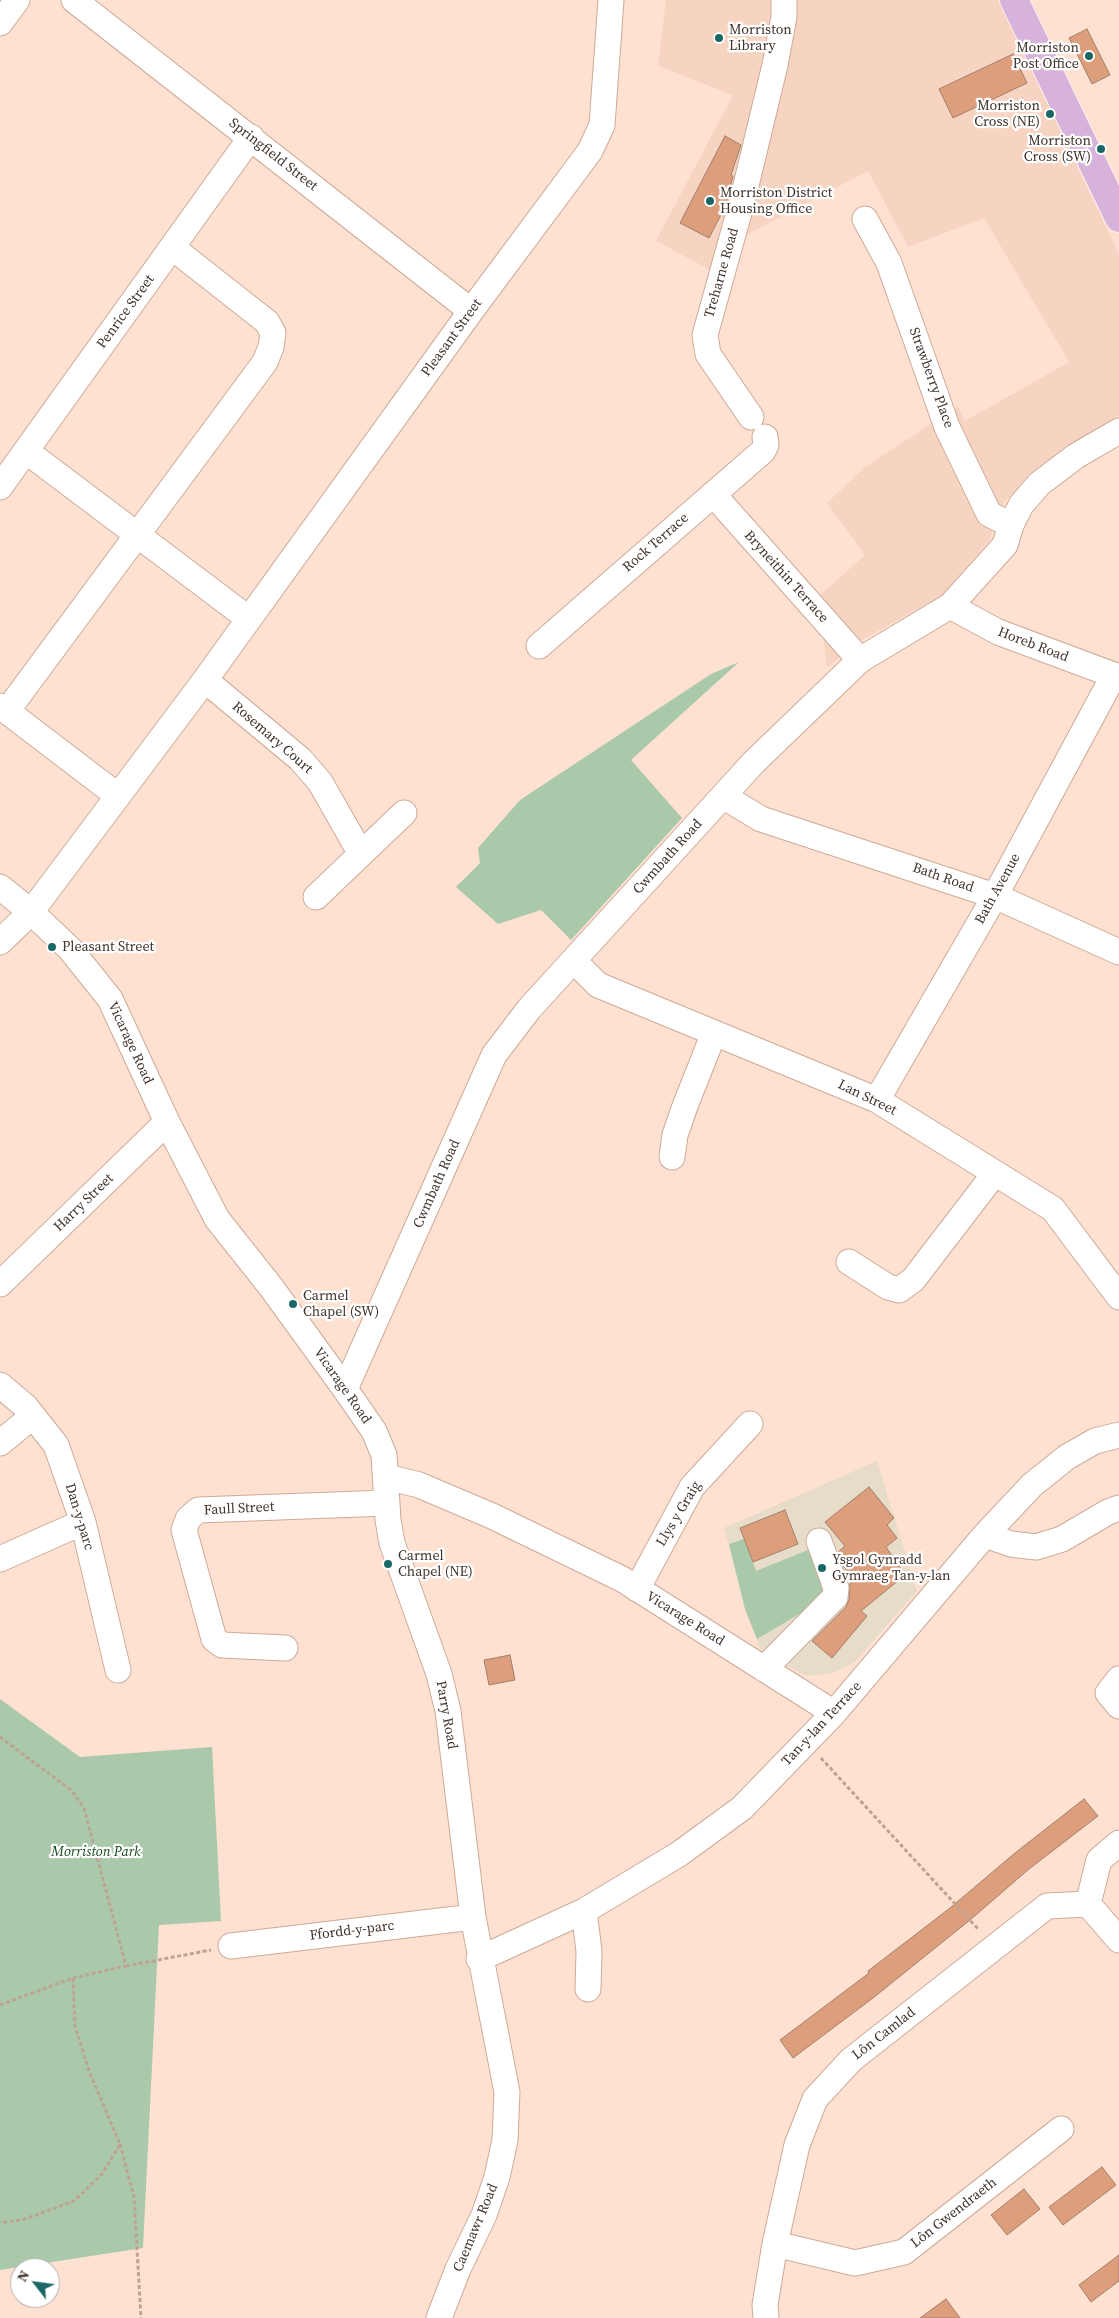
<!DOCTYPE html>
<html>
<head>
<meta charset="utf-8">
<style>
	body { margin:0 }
	#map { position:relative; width:1119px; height:2318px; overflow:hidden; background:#ffe1d1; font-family:"Source Serif 4",serif }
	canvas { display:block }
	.north { position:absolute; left:10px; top:2258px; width:50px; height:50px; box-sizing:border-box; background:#fff; border:1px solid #b3aeab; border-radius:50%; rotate:300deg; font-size:14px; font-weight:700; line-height:20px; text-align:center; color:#42342c }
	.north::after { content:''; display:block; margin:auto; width:18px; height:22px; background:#1a6765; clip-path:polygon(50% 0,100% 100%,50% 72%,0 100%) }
</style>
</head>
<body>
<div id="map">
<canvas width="1119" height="2318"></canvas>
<div class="north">N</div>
</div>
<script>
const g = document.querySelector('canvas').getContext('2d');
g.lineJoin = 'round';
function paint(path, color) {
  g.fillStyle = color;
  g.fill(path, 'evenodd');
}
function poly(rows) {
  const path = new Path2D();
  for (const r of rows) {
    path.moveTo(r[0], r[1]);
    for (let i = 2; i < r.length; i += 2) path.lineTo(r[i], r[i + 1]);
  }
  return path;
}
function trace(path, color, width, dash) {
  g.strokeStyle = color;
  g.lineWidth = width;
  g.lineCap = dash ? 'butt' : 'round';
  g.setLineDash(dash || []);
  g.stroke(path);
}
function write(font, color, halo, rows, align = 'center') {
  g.font = font + ' "Source Serif 4",serif';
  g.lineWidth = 4.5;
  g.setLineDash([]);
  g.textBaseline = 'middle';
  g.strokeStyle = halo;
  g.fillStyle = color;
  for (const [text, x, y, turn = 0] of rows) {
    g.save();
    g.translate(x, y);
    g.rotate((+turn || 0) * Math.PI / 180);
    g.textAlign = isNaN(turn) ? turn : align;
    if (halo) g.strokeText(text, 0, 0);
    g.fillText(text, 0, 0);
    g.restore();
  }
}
paint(poly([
	[666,0,998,0,1119,254,1119,415,1065,449,1004,502,989,541,942,596,860,641,827,668,823,636,800,613,865,555,827,503,864,468,958,406,965,421,1069,362,984,218,908,247,868,171,746,235,733,272,714,272,656,241,733,95,658,66]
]), '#f7d4c1');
paint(poly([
	[877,1461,917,1591,855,1662,833,1673,807,1676,762,1653,745,1609,724,1528]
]), '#e7dcc8');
paint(poly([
	[739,662,631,760,682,818,571,940,541,910,498,924,456,887,480,863,478,848,520,800,711,674],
	[744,1539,756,1571,813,1548,829,1592,807,1618,801,1613,757,1639,745,1609,729,1544],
	[0,1699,80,1757,212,1747,221,1921,159,1925,143,2248,0,2270]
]), '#aac9aa');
const building = poly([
	[1087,29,1110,75,1092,84,1069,38,1087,29],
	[1013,54,1027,83,953,118,939,89,1013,54],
	[725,136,741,145,731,175,733,176,726,205,709,238,680,223,725,136],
	[869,1487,894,1518,887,1525,897,1538,886,1547,905,1575,861,1611,867,1616,832,1658,812,1641,846,1607,849,1599,850,1584,854,1579,843,1566,838,1552,845,1546,825,1522,869,1487],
	[785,1510,798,1544,753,1562,740,1528,785,1510],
	[510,1655,515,1680,489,1685,484,1660,510,1655],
	[1084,1799,1098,1816,1029,1869,970,1920,873,1998,793,2058,780,2040,869,1973,868,1971,950,1908,1015,1853,1084,1799],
	[1102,2167,1116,2185,1063,2225,1049,2207,1102,2167],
	[1024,2189,1040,2209,1007,2235,991,2215,1024,2189],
	[1119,2255,1119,2281,1091,2302,1079,2285,1119,2255],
	[946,2299,960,2318,920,2318,946,2299]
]);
paint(building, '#dd9e7c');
trace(building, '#a2806e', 1);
const minor = poly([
	[74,0,471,311],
	[0,23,17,0],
	[865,219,889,263,947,427,989,514,1011,525],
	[751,417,708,354,705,335,742,202,775,65,784,17,784,0],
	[26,451,249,619],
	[0,487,251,137],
	[713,494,860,660],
	[950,606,998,632,1119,677],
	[539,646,763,451,766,445,765,437],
	[205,680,300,759,320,782,361,854],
	[0,706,118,796],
	[7,711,265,362,271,347,273,333,267,322,173,248],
	[723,796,761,819,995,896,1119,952],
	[0,887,31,912,70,949,110,999,167,1122,217,1219,271,1287,345,1389,374,1431,384,1455,388,1520,392,1543,439,1674,448,1711,473,1917,507,2092,505,2140,497,2177,484,2215,458,2269,439,2318],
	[316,897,404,813],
	[0,942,31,912,205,680,471,311,590,151,602,125,611,0],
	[574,961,598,985,877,1100,1053,1209,1119,1297],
	[877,1100,995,896,1114,675],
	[672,1157,675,1135,685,1106,714,1033],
	[849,1262,888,1287,899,1290,913,1280,995,1173],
	[0,1284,167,1122],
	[0,1385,25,1406,56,1445,83,1522,118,1670],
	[345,1389,494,1055,529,1009,754,762,860,660,950,606,1005,545,1011,525,1021,505,1039,484,1076,456,1119,431],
	[0,1443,33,1416],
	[387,1477,419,1485,492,1516,622,1579,834,1713],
	[985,1535,1011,1544,1036,1547,1062,1539,1108,1512,1119,1508],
	[0,1559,83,1522],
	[637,1589,692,1487,750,1424],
	[285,1648,222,1645,214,1639,184,1530,188,1519,198,1510,387,1503],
	[764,1669,835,1597,836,1588,819,1541],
	[1119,1679,1108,1693,1119,1706],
	[1088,1904,1099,1860,1119,1843],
	[1088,1904,1119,1940],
	[584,1911,589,1951,588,1989],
	[231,1946,473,1917],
	[479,1959,584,1911,679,1854,742,1808,834,1713,985,1535,1032,1485,1067,1457,1095,1441,1119,1435],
	[775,2244,855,2263,904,2252,1061,2129],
	[766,2318,765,2305,775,2244,797,2145,815,2099,851,2060,1047,1906,1088,1904]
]);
const major = poly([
	[1014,0,1119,218]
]);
trace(minor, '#cdaa97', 27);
trace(major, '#fff', 29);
trace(poly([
	[0,1737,71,1790,84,1808,126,1966,73,1978],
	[821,1758,979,1930],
	[126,1966,211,1950],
	[0,2005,73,1978,75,2026,89,2071,120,2144,103,2173,74,2201,25,2219,0,2223],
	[120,2144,134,2197,141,2318]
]), '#bca396', 3, [4, 2.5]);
trace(minor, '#fff', 25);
trace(major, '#d7b3db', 28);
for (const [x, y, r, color] of [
	[719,38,5,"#1a6765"],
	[1089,56,5,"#1a6765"],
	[1050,114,5,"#1a6765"],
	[1101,149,5,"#1a6765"],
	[710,201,5,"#1a6765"],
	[52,947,5,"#1a6765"],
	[293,1304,5,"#1a6765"],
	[388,1564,5,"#1a6765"],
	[822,1568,5,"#1a6765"]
]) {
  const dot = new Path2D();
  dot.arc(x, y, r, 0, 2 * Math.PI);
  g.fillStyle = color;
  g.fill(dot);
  trace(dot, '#fff', 2);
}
write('14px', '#42342c', '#fff', [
	["Morriston",729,30],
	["Library",729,46],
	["Morriston",1079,48,"right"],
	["Post Office",1079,64,"right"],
	["Morriston",1040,106,"right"],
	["Cross (NE)",1040,122,"right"],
	["Morriston",1091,141,"right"],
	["Cross (SW)",1091,157,"right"],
	["Morriston District",720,193],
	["Housing Office",720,209],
	["Pleasant Street",62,947],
	["Carmel",303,1296],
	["Chapel (SW)",303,1312],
	["Carmel",398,1556],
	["Chapel (NE)",398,1572],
	["Ysgol Gynradd",832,1560],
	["Gymraeg Tan-y-lan",832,1576]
], 'left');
write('14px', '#42342c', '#fff', [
	["Springfield Street",273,155,38],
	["Treharne Road",722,273,-74],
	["Penrice Street",126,312,-54],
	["Pleasant Street",452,338,-54],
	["Strawberry Place",931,378,70],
	["Rock Terrace",656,543,-41],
	["Bryneithin Terrace",786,577,48],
	["Horeb Road",1033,645,21],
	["Rosemary Court",272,738,41],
	["Cwmbath Road",668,857,-48],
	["Bath Road",943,878,19],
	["Bath Avenue",998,889,-61],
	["Vicarage Road",130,1043,65],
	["Lan Street",867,1098,26],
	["Cwmbath Road",437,1184,-66],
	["Harry Street",84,1203,-44],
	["Vicarage Road",342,1386,55],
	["Faull Street",239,1509,-3],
	["Llys y Graig",679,1514,-59],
	["Dan-y-parc",79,1517,73],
	["Vicarage Road",685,1619,32],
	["Parry Road",446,1715,80],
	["Tan-y-lan Terrace",822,1724,-47],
	["Ffordd-y-parc",352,1931,-7],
	["Lôn Camlad",884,2034,-38],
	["Lôn Gwendraeth",954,2213,-38],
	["Caemawr Road",476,2228,-67]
]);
write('italic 14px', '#134818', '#fff', [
	["Morriston Park",96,1852]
]);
</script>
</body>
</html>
